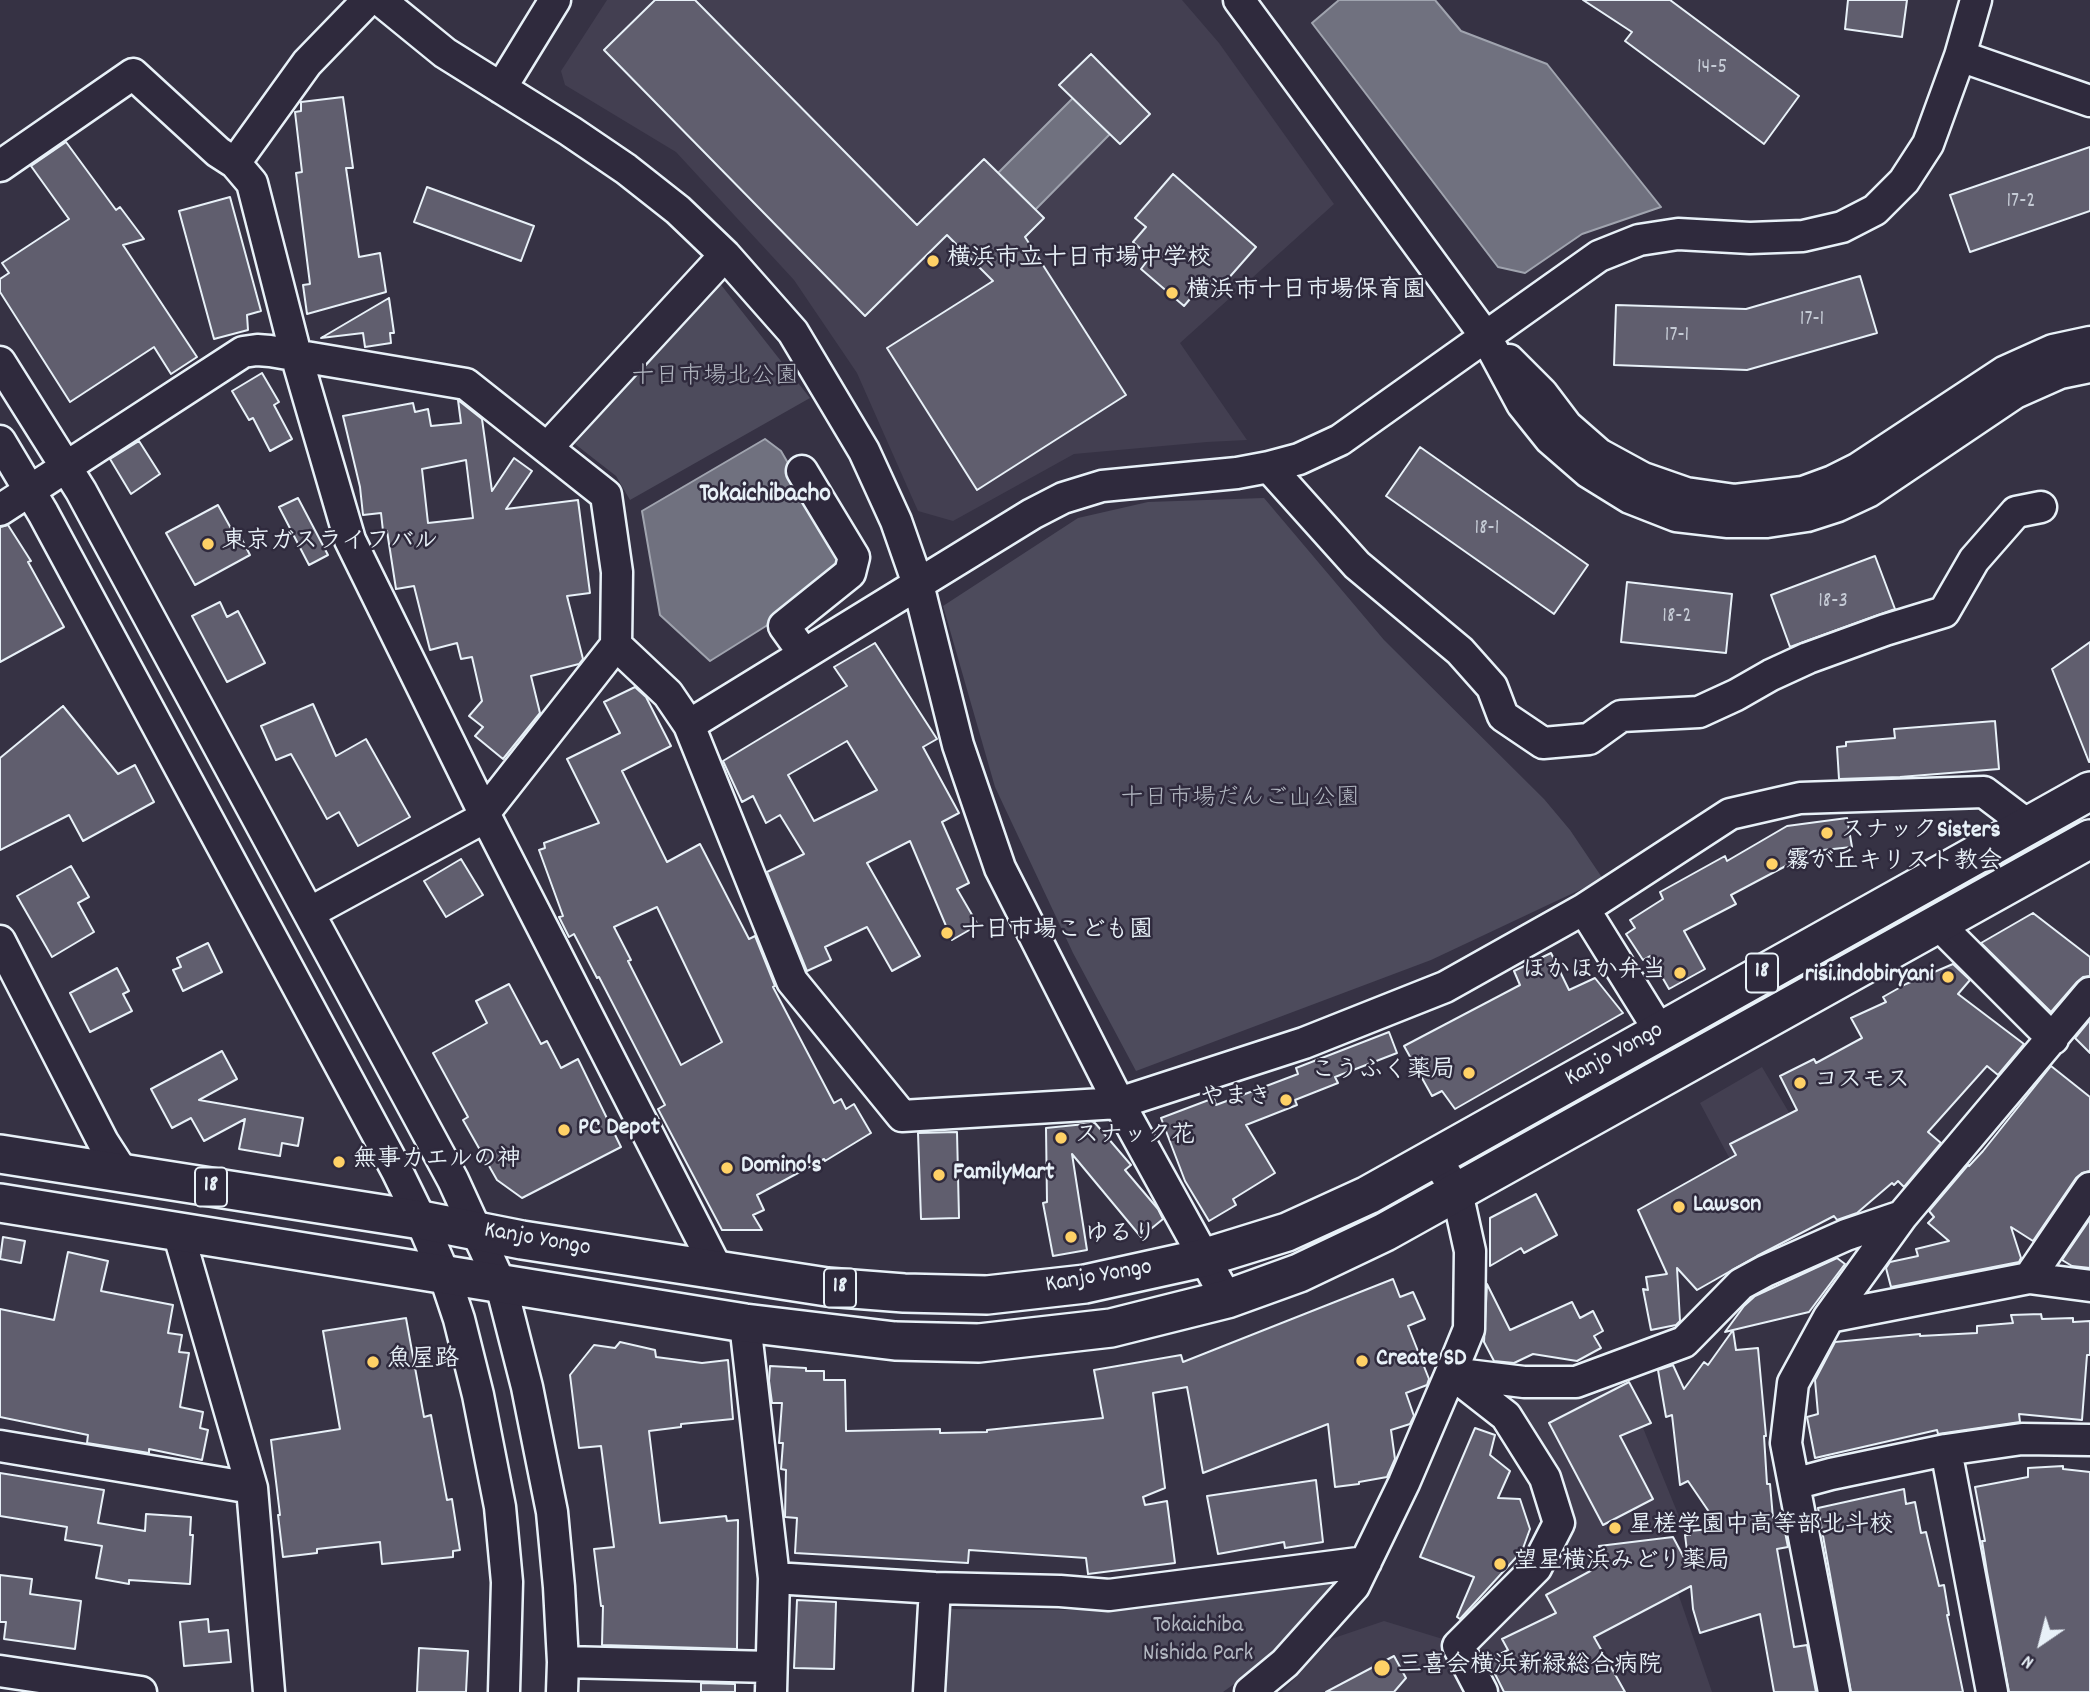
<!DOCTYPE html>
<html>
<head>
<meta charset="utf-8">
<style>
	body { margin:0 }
	#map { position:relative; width:2090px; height:1692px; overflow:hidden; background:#363244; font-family:Dekko,sans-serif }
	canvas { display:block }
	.north { position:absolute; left:2006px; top:1608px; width:70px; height:70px; -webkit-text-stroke:5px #2f2a3d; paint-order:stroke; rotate:215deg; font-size:19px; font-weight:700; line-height:28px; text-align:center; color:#e8f1f8 }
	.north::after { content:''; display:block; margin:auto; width:24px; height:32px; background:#e8f1f8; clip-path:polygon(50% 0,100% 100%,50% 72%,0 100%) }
</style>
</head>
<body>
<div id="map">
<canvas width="2090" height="1692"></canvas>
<div class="north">N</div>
</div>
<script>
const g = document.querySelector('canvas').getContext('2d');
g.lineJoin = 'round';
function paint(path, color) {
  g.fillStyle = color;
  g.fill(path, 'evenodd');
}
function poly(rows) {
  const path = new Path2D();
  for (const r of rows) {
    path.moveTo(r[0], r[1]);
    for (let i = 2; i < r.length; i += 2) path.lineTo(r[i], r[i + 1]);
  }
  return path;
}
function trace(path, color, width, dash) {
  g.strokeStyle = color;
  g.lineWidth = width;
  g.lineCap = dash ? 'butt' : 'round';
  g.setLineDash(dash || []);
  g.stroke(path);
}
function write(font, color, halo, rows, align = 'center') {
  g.font = font + ' Dekko,"Klee One",sans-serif';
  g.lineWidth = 5;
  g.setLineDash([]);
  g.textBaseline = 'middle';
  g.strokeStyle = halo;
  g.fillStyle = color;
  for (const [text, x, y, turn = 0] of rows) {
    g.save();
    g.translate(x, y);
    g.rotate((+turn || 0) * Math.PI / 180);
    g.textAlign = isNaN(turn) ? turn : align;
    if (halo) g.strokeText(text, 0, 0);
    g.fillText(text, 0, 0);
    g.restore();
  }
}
paint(poly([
	[607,0,1182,0,1219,43,1334,204,1180,343,1247,440,1207,442,1074,454,953,521,918,511,857,373,794,280,676,152,565,85,561,71],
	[1762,1067,1816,1158,1749,1195,1700,1103],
	[1624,1381,1680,1519,1659,1538,1712,1692,1492,1692,1471,1649,1557,1554,1510,1395,1585,1399],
	[1384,1621,1446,1640,1471,1692,1282,1692,1331,1639]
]), '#433f51');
paint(poly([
	[718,281,810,398,630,500,616,476,575,444],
	[1264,498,1384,640,1544,799,1570,830,1603,879,1431,960,1136,1071,1073,953,995,787,943,606,1078,518,1148,502],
	[1345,1580,1273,1656,1223,1692,937,1692,942,1609,1072,1610,1183,1594]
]), '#4d4b5c');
const water = poly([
	[1339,0,1435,0,1461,31,1547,64,1661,207,1582,234,1525,273,1498,267,1312,23,1339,0],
	[1073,98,1110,134,1035,210,998,173,1073,98],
	[765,439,781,451,840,553,842,566,774,621,710,661,660,615,642,511,765,439]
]);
paint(water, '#70717f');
trace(water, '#a0a4af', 2);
const building = poly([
	[655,0,695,0,917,225,984,159,1044,218,1025,237,1126,395,977,490,887,348,993,281,947,235,865,316,604,50,655,0],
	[1583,0,1670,0,1799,96,1764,144,1625,41,1632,32,1583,0],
	[1848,0,1907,0,1902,37,1845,29,1848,0],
	[1091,54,1150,114,1120,144,1059,85,1091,54],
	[343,97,353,168,346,168,359,257,380,253,386,292,307,314,303,285,310,284,296,173,302,172,295,112,301,111,301,102,343,97],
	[66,142,116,210,120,207,144,239,123,245,197,357,171,374,154,347,70,402,0,292,0,279,9,273,2,263,69,219,31,166,66,142],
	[2090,147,2090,211,1970,252,1950,195,2090,147],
	[1173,174,1256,247,1219,289,1207,279,1184,306,1141,269,1150,257,1133,242,1146,227,1135,218,1173,174],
	[427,187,534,226,521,261,414,222,427,187],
	[230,197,261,311,247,315,248,330,214,339,179,211,230,197],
	[1860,276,1877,333,1747,370,1614,365,1616,305,1746,309,1860,276],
	[389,298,394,333,390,333,391,343,365,347,363,333,321,338,389,298],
	[262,373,279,402,274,405,292,439,270,451,253,418,249,420,232,391,262,373],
	[458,400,482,419,492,491,514,458,532,471,506,509,578,500,590,593,567,596,583,659,579,664,531,676,540,713,503,759,475,736,483,727,469,716,482,701,472,657,461,659,457,643,430,650,414,586,396,589,387,531,383,531,381,513,363,515,360,487,343,416,413,403,415,412,428,409,431,426,461,423,458,400],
	[466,460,473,518,428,523,422,469,466,460],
	[139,441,160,474,131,494,110,459,139,441],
	[1420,447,1588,565,1554,614,1386,496,1420,447],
	[298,498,328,555,309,565,279,507,298,498],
	[218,505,233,532,237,530,250,555,195,585,166,533,218,505],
	[8,525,31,561,28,562,64,627,0,662,0,527,8,525],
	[1875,556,1895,609,1790,647,1771,595,1875,556],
	[1627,582,1732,594,1726,653,1621,642,1627,582],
	[220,602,227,617,238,611,265,663,227,682,192,616,220,602],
	[2090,642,2090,762,2089,762,2052,669,2090,642],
	[875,643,937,739,923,747,959,813,942,822,969,883,957,889,978,925,952,940,910,841,867,863,920,956,892,971,867,927,825,947,831,960,807,971,767,872,804,854,780,815,766,823,753,796,742,802,723,761,847,686,834,667,875,643],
	[847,741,877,790,814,821,788,775,847,741],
	[635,687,646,697,671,746,622,771,667,862,700,844,749,939,755,936,775,986,773,987,834,1103,841,1099,846,1109,854,1104,871,1133,825,1161,824,1159,757,1195,764,1210,753,1215,762,1230,722,1230,658,1109,665,1105,599,977,597,978,574,934,569,937,559,917,563,916,539,850,545,848,544,843,599,823,567,759,620,733,604,702,635,687],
	[657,907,722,1042,681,1065,628,961,631,960,614,927,657,907],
	[313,704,336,756,366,739,410,817,358,846,339,812,327,819,291,754,276,760,261,726,313,704],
	[63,706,118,774,135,765,154,802,83,841,69,815,0,850,0,758,63,706],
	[1995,721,1999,769,1900,777,1839,779,1837,747,1846,746,1846,742,1895,738,1894,729,1995,721],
	[1847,818,1852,847,1814,851,1731,895,1736,904,1684,931,1705,969,1669,989,1650,956,1643,960,1626,934,1635,928,1630,920,1663,899,1660,892,1725,856,1727,861,1787,826,1847,818],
	[461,859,483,895,446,917,424,881,461,859],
	[71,866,89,897,78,903,94,932,52,957,17,896,71,866],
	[2033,913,2090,957,2090,976,2083,977,2077,982,2051,1012,1981,943,2033,913],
	[208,943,222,972,183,991,173,970,181,967,177,958,208,943],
	[1551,953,1569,990,1595,978,1623,1013,1455,1109,1442,1091,1432,1096,1404,1046,1520,985,1514,971,1551,953],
	[1953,964,1970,980,1958,994,2024,1044,1998,1075,1987,1066,1928,1132,1941,1143,1904,1187,1898,1181,1894,1185,1892,1183,1857,1213,1837,1220,1834,1216,1757,1256,1697,1290,1677,1268,1680,1321,1676,1325,1651,1330,1643,1289,1648,1290,1646,1277,1667,1274,1638,1210,1736,1155,1730,1144,1797,1110,1780,1076,1814,1059,1816,1063,1862,1038,1851,1018,1886,1002,1883,997,1906,984,1953,964],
	[117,968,129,991,123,994,132,1011,90,1032,70,993,117,968],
	[509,984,541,1044,547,1041,561,1068,578,1059,621,1147,522,1198,497,1180,463,1120,468,1117,433,1053,487,1023,476,1001,509,984],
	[2090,1020,2090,1053,2075,1038,2090,1020],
	[1389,1032,1397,1053,1335,1077,1338,1083,1295,1100,1297,1105,1246,1125,1275,1173,1233,1199,1236,1205,1209,1221,1185,1181,1161,1118,1214,1098,1216,1105,1298,1074,1296,1068,1389,1032],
	[222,1051,237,1079,199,1100,303,1118,298,1146,282,1143,280,1156,239,1149,245,1119,204,1141,191,1118,172,1128,151,1089,222,1051],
	[2051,1066,2090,1097,2090,1171,2082,1173,2076,1178,2033,1241,2011,1227,2021,1258,2019,1262,1891,1287,1886,1268,1890,1262,1918,1256,1916,1249,1949,1241,1928,1223,1934,1217,1929,1211,1968,1165,1969,1166,1983,1151,2051,1066],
	[1095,1123,1131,1165,1125,1170,1158,1209,1163,1219,1141,1237,1072,1154,1087,1250,1053,1256,1043,1203,1047,1202,1046,1128,1095,1123],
	[957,1132,959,1218,921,1219,918,1133,957,1132],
	[1536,1194,1557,1235,1524,1253,1521,1248,1490,1266,1490,1218,1536,1194],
	[2090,1219,2090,1268,2072,1266,2062,1260,2090,1219],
	[3,1237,25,1241,21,1263,0,1259,3,1237],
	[68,1252,108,1261,101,1291,173,1305,168,1333,182,1335,179,1352,189,1353,180,1407,203,1412,200,1428,208,1430,202,1460,149,1449,149,1453,87,1443,88,1435,0,1417,0,1309,54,1320,68,1252],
	[1837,1258,1845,1264,1809,1312,1733,1330,1736,1350,1758,1348,1766,1436,1764,1436,1767,1484,1770,1484,1773,1518,1782,1517,1788,1547,1777,1549,1794,1647,1807,1645,1816,1692,1774,1692,1760,1614,1700,1633,1693,1609,1691,1586,1594,1637,1625,1692,1504,1692,1488,1660,1508,1650,1502,1639,1556,1613,1546,1595,1607,1562,1599,1546,1673,1537,1689,1567,1685,1535,1690,1535,1690,1531,1720,1528,1688,1481,1680,1485,1672,1415,1666,1417,1658,1370,1673,1365,1684,1389,1704,1362,1708,1365,1733,1330,1725,1332,1744,1306,1755,1296,1837,1258],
	[1393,1279,1400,1297,1413,1292,1425,1319,1408,1326,1429,1379,1427,1385,1406,1393,1414,1416,1410,1424,1391,1430,1395,1459,1387,1477,1359,1482,1359,1484,1335,1487,1328,1424,1203,1473,1187,1387,1153,1393,1165,1488,1143,1497,1145,1505,1167,1501,1175,1563,1088,1574,1086,1558,969,1550,968,1563,795,1553,797,1518,785,1517,786,1470,781,1469,783,1443,779,1443,782,1403,772,1403,769,1381,770,1366,806,1368,806,1371,824,1371,824,1380,845,1380,846,1431,940,1429,940,1433,987,1432,987,1430,1103,1418,1094,1370,1181,1355,1183,1362,1393,1279],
	[1487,1284,1510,1330,1572,1302,1580,1318,1593,1311,1603,1331,1594,1336,1601,1348,1577,1361,1533,1354,1514,1363,1494,1361,1484,1342,1487,1284],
	[2041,1314,2042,1319,2073,1318,2073,1322,2090,1321,2090,1355,2087,1355,2082,1420,2019,1414,2020,1422,1938,1434,1937,1430,1815,1458,1807,1417,1818,1414,1815,1380,1835,1342,1920,1334,1920,1336,1977,1333,1977,1326,2013,1323,2011,1315,2041,1314],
	[406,1318,424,1417,431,1415,447,1500,452,1499,460,1550,453,1551,453,1557,382,1564,380,1542,317,1549,317,1553,283,1557,278,1515,280,1515,271,1440,340,1429,323,1331,406,1318],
	[620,1342,655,1350,656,1357,702,1363,728,1360,733,1419,681,1424,681,1427,649,1431,660,1523,726,1516,727,1521,738,1520,737,1649,602,1645,603,1606,601,1606,594,1549,614,1547,601,1446,579,1448,570,1375,594,1345,615,1348,620,1342],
	[1629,1382,1651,1423,1620,1436,1653,1499,1603,1525,1549,1423,1629,1382],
	[1475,1428,1495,1435,1490,1455,1510,1471,1498,1498,1520,1499,1530,1529,1522,1551,1460,1619,1457,1617,1474,1577,1420,1557,1475,1428],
	[2063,1466,2063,1469,2090,1472,2090,1692,2009,1692,1987,1572,1982,1541,1985,1541,1975,1487,2028,1477,2028,1468,2063,1466],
	[0,1473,104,1490,98,1523,145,1531,146,1514,191,1517,190,1535,193,1535,190,1584,129,1580,129,1584,96,1578,102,1546,65,1540,67,1527,0,1516,0,1473],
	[1316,1480,1323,1542,1285,1548,1284,1542,1218,1554,1207,1496,1316,1480],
	[1904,1489,1906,1504,1915,1502,1921,1533,1926,1532,1939,1586,1944,1585,1949,1615,1947,1615,1963,1692,1851,1692,1818,1508,1904,1489],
	[0,1575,32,1579,30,1594,81,1601,75,1649,4,1639,6,1622,0,1622,0,1575],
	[797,1600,836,1602,834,1669,794,1668,797,1600],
	[208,1619,209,1632,228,1630,231,1662,184,1666,180,1622,208,1619],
	[419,1648,468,1651,466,1692,417,1692,419,1648],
	[1394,1656,1406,1678,1394,1692,1326,1692,1394,1656],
	[701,1683,735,1684,735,1692,701,1692,701,1683]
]);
paint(building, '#605e6e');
trace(building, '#e8f1f8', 2);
const minor = poly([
	[368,0,307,63,235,163,252,183,296,355,350,540,484,813,718,1271],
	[380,0,445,53,570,131,626,169,678,210,725,255,793,332,864,451,896,521,918,584,958,745,1000,868,1119,1103,1227,1299],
	[1239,0,1486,337,1522,404,1550,439,1588,472,1630,498,1676,516,1728,522,1767,522,1807,516,1838,506,1868,492,2015,393,2060,373,2090,367],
	[1960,56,2090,101],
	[501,88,555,0],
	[0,166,133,74,218,152,235,163],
	[1509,360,1542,393,1567,426,1599,454,1643,478,1686,493,1735,500,1803,492,1833,481,1857,469,2004,372,2053,350,2090,342],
	[0,362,81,491,453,1180,501,1285,527,1387,552,1512,559,1587,563,1662,562,1692],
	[0,441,43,513,397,1171,421,1220,444,1274,459,1319,478,1395,500,1507,507,1582,504,1692],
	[547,448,725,255],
	[1269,467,1357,565,1460,651,1492,687,1503,716,1543,743,1589,739,1621,716,1699,712,1736,695,1771,675,1808,658,1885,630,1944,612,1974,560,2016,512,2041,507],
	[802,471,854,557,850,573,784,626,804,654],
	[0,510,243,352,257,350,270,351,466,384,606,495,617,572,616,645],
	[689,725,1032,514,1063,498,1102,486,1237,473,1269,467,1299,459,1340,440,1599,256,1639,240,1678,234,1750,238,1803,236,1842,227,1875,210,1904,181,1928,144,1960,56,1976,0],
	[1584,909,1659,1030],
	[309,913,478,821,616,645,668,694,689,725,792,981,902,1116,1119,1103,1304,1043,1445,987,1584,909,1730,814,1800,798,1984,792,2029,826],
	[1938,924,2053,1039],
	[0,941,103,1142,123,1173],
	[1435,1157,1457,1192,1470,1251,1469,1329,1451,1373,1506,1416,1545,1478,1559,1523,1536,1568,1458,1646,1482,1692],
	[178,1232,252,1488,269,1692],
	[2029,1278,2090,1188],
	[1829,1317,1902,1216,2090,993],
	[745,1323,774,1578,771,1692],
	[0,1446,252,1488],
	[1946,1450,1992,1692],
	[1794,1484,1831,1474,1946,1450,2022,1439,2090,1440],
	[774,1578,935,1588,1060,1591,1109,1595,1366,1562],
	[563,1662,771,1667],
	[0,1671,141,1692],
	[929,1692,935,1588],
	[1250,1692,1285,1663,1354,1586,1404,1483,1451,1373,1524,1382,1576,1382,1684,1342,1741,1284,1765,1271,1846,1235,1902,1216],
	[1834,1692,1786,1443,1793,1383,1829,1317,2029,1278,2090,1286]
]);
const major = poly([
	[0,1154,421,1220,522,1240,827,1287,904,1293,987,1295,1085,1284,1203,1258,1287,1232,1368,1195,2090,791],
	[0,1203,745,1323,895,1341,979,1343,1111,1328,1227,1299,1299,1273,1385,1232,2090,839]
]);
trace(minor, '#e8f1f8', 35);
trace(major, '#e8f1f8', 42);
trace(minor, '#2f2a3d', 30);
trace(major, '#2f2a3d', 37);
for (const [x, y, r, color] of [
	[933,261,7,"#ffd166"],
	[1172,293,7,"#ffd166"],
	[208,544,7,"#ffd166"],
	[1827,833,7,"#ffd166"],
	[1772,864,7,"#ffd166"],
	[947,933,7,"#ffd166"],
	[1680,973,7,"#ffd166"],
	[1948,977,7,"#ffd166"],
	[1469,1073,7,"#ffd166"],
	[1800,1083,7,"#ffd166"],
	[1286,1100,7,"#ffd166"],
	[564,1130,7,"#ffd166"],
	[1061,1138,7,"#ffd166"],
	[339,1162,7,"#ffd166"],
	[727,1168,7,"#ffd166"],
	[939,1175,7,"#ffd166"],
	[1679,1207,7,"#ffd166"],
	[1071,1237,7,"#ffd166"],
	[1362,1361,7,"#ffd166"],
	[373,1362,7,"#ffd166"],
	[1615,1528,7,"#ffd166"],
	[1500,1564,7,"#ffd166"],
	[1382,1668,9,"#ffd166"]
]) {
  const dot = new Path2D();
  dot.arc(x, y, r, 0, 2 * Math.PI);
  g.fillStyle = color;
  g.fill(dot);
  trace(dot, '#2f2a3d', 2.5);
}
write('21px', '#c6ccd6', null, [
	["14-5",1712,69],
	["17-2",2021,203],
	["17-1",1812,321],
	["17-1",1677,337],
	["18-1",1487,530],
	["18-3",1833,603],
	["18-2",1677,618]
]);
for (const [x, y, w] of [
	[1762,973,32],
	[211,1187,32],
	[840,1288,32]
]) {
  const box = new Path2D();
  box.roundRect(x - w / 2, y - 19.5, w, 39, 5);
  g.fillStyle = '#2f2a3d';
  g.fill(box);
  trace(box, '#e8f1f8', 2);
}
write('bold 23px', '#e8f1f8', null, [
	["18",1762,973],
	["18",211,1187],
	["18",840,1288]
]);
write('bold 24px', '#e8f1f8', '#2f2a3d', [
	["横浜市立十日市場中学校",947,261],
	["横浜市十日市場保育園",1186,293],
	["東京ガスライフバル",222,544],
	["スナックSisters",1841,833],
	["霧が丘キリスト教会",1786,864],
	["十日市場こども園",961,933],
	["ほかほか弁当",1666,973,"right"],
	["risi.indobiryani",1934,977,"right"],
	["こうふく薬局",1455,1073,"right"],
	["コスモス",1814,1083],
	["やまき",1272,1100,"right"],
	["PC Depot",578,1130],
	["スナック花",1075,1138],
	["無事カエルの神",353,1162],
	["Domino's",741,1168],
	["FamilyMart",953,1175],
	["Lawson",1693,1207],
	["ゆるり",1085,1237],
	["Create SD",1376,1361],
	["魚屋路",387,1362],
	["星槎学園中高等部北斗校",1629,1528],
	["望星横浜みどり薬局",1514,1564],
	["三喜会横浜新緑総合病院",1398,1668]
], 'left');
write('24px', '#b2b7c1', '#2f2a3d', [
	["十日市場北公園",715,379],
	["十日市場だんご山公園",1240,801],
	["Tokaichiba",1198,1628],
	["Nishida Park",1198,1656]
]);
write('24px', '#e8f1f8', '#2f2a3d', [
	["Kanjo Yongo",1615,1056,-29],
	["Kanjo Yongo",537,1241,10],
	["Kanjo Yongo",1099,1278,-10]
]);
write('bold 26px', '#e8f1f8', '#2f2a3d', [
	["Tokaichibacho",765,496]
]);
</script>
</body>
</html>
